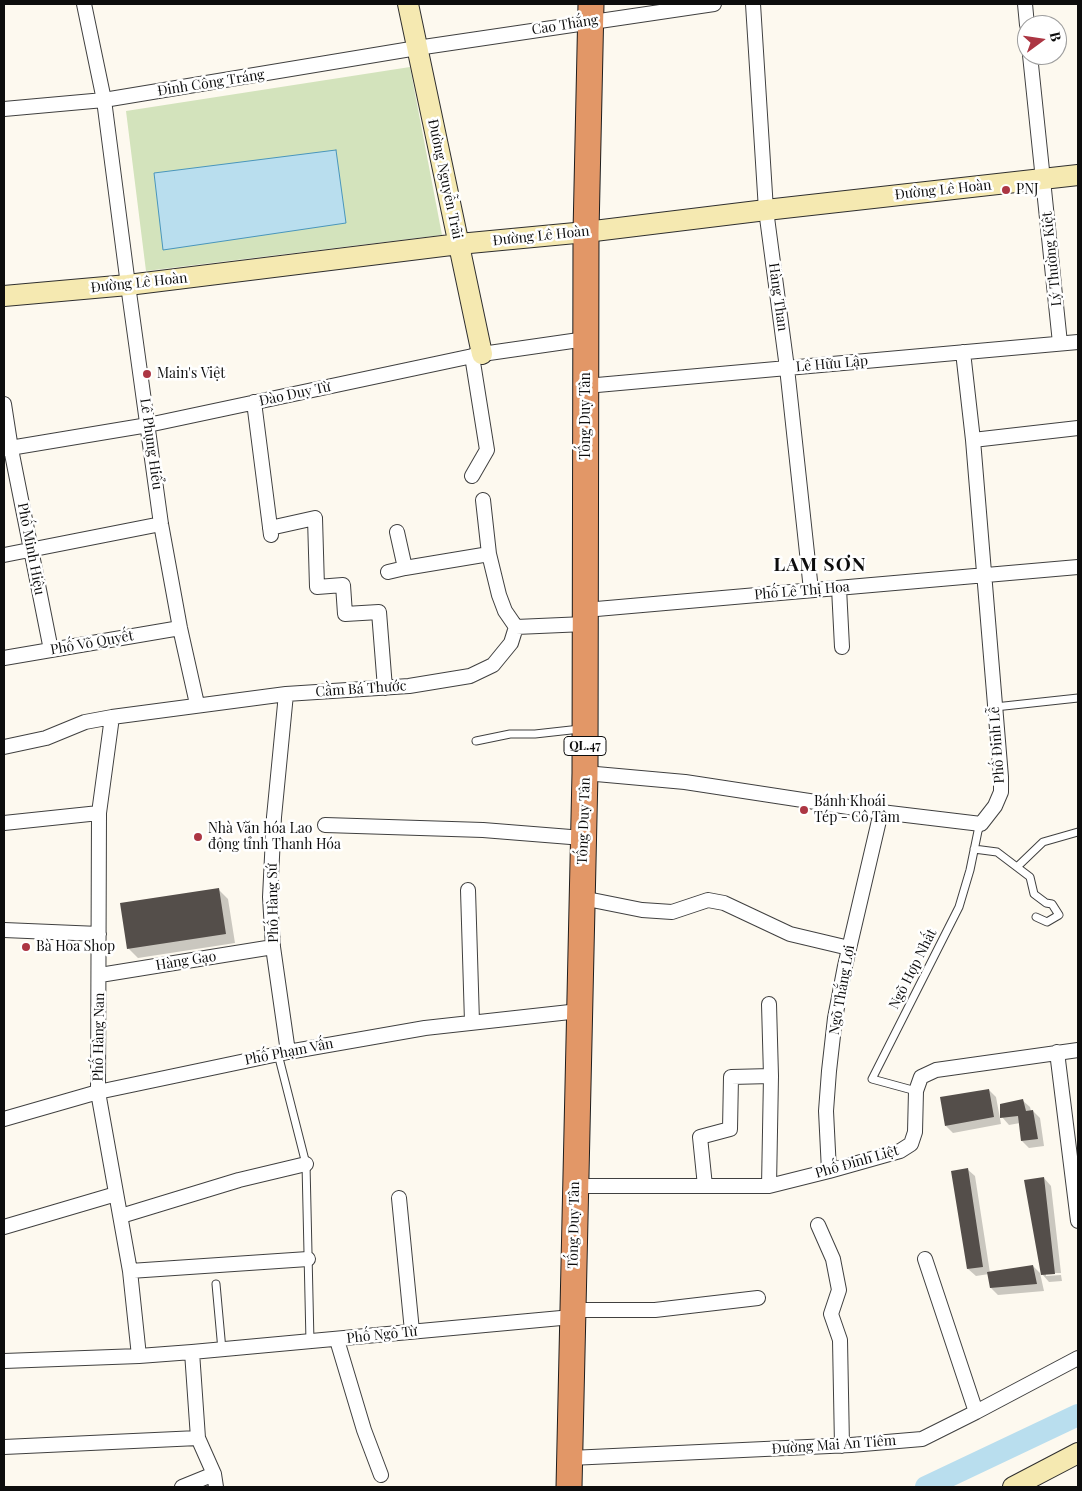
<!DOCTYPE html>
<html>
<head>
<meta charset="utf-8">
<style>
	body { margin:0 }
	#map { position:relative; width:1082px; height:1491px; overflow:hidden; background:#fdf9ef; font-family:"Playfair Display",serif }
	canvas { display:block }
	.frame { position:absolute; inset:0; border:5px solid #0d0d0d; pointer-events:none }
	.north { position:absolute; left:1017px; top:15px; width:50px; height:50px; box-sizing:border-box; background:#fff; border:1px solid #9e9e9e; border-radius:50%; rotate:76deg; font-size:14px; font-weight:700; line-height:20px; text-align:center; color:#0d0d0d }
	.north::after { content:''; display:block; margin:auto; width:18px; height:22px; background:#ac3643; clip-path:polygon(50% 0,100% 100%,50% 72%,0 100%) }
</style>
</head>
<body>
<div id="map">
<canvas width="1082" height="1491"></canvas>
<div class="frame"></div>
<div class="north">B</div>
</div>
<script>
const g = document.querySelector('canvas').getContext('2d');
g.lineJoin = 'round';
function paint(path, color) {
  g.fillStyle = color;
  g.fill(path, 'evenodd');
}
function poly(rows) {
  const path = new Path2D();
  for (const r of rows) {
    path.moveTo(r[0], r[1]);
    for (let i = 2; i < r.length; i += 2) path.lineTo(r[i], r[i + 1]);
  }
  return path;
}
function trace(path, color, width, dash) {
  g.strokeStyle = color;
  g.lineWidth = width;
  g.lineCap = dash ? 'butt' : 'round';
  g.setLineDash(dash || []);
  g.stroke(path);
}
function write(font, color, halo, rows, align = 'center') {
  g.font = font + ' "Playfair Display",serif';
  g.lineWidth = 5;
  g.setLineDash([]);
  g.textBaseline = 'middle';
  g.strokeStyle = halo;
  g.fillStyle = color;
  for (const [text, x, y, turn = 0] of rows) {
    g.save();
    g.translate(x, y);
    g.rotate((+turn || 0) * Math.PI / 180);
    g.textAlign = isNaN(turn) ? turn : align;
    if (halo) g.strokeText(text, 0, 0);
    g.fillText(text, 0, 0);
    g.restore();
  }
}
paint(poly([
	[410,67,442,235,146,271,126,111]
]), '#d3e3bc');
const water = poly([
	[336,150,346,223,163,250,154,173,336,150]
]);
paint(water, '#b9deee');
trace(water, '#4996bc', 1);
paint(poly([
	[218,889,228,899,235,943,138,958,128,948],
	[989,1090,996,1097,1001,1124,953,1133,946,1126],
	[1022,1100,1030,1107,1031,1111,1033,1111,1040,1118,1044,1146,1029,1148,1022,1141,1020,1123,1009,1125,1002,1117],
	[967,1169,975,1176,990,1273,1033,1266,1040,1273,1044,1291,998,1295,991,1288,989,1274,976,1276,968,1269],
	[1044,1178,1051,1186,1061,1273,1046,1273,1046,1276,1061,1275,1062,1281,1049,1282,1042,1274]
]), '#0003');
trace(poly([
	[926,1487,1078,1415]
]), '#b9deee', 22);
paint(poly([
	[219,888,226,934,127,949,120,903],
	[989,1089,994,1117,945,1126,940,1097],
	[1023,1099,1026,1111,1033,1110,1038,1139,1021,1141,1018,1116,1000,1118,1000,1104],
	[968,1168,983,1267,967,1269,951,1171],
	[1044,1177,1055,1274,1041,1275,1024,1180],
	[1033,1265,1037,1284,990,1288,987,1272]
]), '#544e4a');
const lane = poly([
	[995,707,1078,698],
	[476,741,510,734,535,734,580,729],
	[974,849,997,852,1030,877,1034,894,1046,903,1052,904,1059,915,1047,922,1036,917],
	[1017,867,1043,842,1078,832],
	[278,1054,306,1164,310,1342],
	[916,1091,872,1079,959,907,970,870,978,831,981,824],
	[216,1284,222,1350]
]);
const street = poly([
	[84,4,104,100,128,285,161,524,180,628,197,704],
	[753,4,766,210,787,368,811,590],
	[1025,4,1027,25],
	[1030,55,1060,343],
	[4,109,104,100,417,48,714,4],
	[472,356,487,450,472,476],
	[586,386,1078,342],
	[254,402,271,535],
	[4,404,11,449,51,650],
	[973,440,1078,428],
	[4,449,148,425,482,354,586,339],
	[483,500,489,554,499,595,505,611,516,627],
	[270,528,315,518,317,587,343,585,345,614,379,612,385,688],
	[397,532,405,568,489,554],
	[4,555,161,524],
	[388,572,405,568],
	[839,588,842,647],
	[585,610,1078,567],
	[516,627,585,624],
	[4,658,180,628],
	[286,694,274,817,270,897,273,947,288,1052],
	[112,717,99,813,98,1092,130,1271,139,1356],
	[4,747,46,738,85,722,112,717,286,694,409,686,470,676,493,665,511,643,516,627],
	[585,773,685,782,881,812,981,824,995,806,1001,792,1001,777,973,440,963,352],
	[4,823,99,813],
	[325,825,483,830,583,838],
	[468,890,472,1022],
	[582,898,642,910,672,912,708,900,724,903,790,934,849,948],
	[4,930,99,934],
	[100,975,273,947],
	[1057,1052,1078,1221],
	[4,1119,98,1092,288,1052,425,1028,579,1011],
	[829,1171,826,1111,829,1071,835,1018,845,966,881,812],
	[575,1186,769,1186,829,1171,900,1151,911,1144,915,1132,916,1091,921,1077,936,1070,1078,1050],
	[705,1186,700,1137,730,1129,731,1077,771,1076],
	[769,1186,771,1076,769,1004],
	[399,1198,412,1331],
	[121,1216,239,1180,306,1164],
	[818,1225,833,1259,839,1290,831,1314,840,1340,842,1446],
	[4,1227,116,1194],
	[925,1259,976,1412],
	[130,1271,308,1259],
	[572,1310,655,1310,758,1298],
	[337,1340,364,1430,381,1475],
	[192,1352,198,1438,214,1474,216,1487],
	[4,1361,139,1356,192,1352,572,1317],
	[4,1447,198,1438],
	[570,1458,851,1445,922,1439,976,1412,1078,1358],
	[182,1487,214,1474]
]);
const secondary = poly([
	[408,4,482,354],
	[4,296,128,285,459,244,586,232,766,210,1078,175],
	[1013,1487,1078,1453]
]);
const highway = poly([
	[569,1487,585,773,586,232,591,4]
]);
trace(lane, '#404040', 9);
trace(street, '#404040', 16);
trace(secondary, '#2f2f2f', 22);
trace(highway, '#1e1e1e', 27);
trace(lane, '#fff', 7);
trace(street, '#fff', 14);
trace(secondary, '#f5e9b1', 20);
trace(highway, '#e29767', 25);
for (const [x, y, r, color] of [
	[1006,190,5,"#ac3643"],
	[147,374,5,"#ac3643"],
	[804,810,5,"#ac3643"],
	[198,837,5,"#ac3643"],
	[26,947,5,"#ac3643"]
]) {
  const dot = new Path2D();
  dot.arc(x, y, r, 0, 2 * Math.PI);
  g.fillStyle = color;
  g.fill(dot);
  trace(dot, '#fff', 2);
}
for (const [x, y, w] of [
	[585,746,42]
]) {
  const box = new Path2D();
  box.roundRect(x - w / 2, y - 9.5, w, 19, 4);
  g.fillStyle = '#fff';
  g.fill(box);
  trace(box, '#0d0d0d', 1);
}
write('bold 12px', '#0d0d0d', null, [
	["QL.47",585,746]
]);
write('14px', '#0d0d0d', '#fff', [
	["Cao Thắng",565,25,-9],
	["Đinh Công Tráng",211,83,-9],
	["Đường Nguyễn Trãi",445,179,78],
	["Đường Lê Hoàn",943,190,-6],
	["Đường Lê Hoàn",541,236,-6],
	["Lý Thường Kiệt",1052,259,-96],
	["Đường Lê Hoàn",139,283,-6],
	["Hàng Than",778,297,82],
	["Lê Hữu Lập",832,364,-5],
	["Đào Duy Từ",295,394,-12],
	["Tống Duy Tân",586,416,-90],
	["Lê Phụng Hiểu",151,444,82],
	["Phố Minh Hiệu",31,549,79],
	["Phố Lê Thị Hoa",802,591,-5],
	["Phố Võ Quyết",92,643,-10],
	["Cầm Bá Thước",361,689,-4],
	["Phố Đinh Lễ",997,745,-94],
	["Tống Duy Tân",584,821,-88],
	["Phố Hàng Sứ",273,903,-91],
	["Hàng Gạo",186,961,-9],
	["Ngõ Hợp Nhất",913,969,-63],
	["Ngõ Thắng Lợi",842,990,-80],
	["Phố Hàng Nan",99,1037,-89],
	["Phố Phạm Vấn",289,1052,-11],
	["Phố Đinh Liệt",857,1162,-16],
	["Tống Duy Tân",574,1225,-89],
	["Phố Ngô Từ",382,1335,-6],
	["Đường Mai An Tiêm",834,1445,-4]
]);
write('14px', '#0d0d0d', '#fff', [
	["PNJ",1016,190],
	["Main's Việt",157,374],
	["Bánh Khoái",814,802],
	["Tép - Cô Tâm",814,818],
	["Nhà Văn hóa Lao",208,829],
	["động tỉnh Thanh Hóa",208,845],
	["Bà Hoa Shop",36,947]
], 'left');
g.letterSpacing = '1px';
write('bold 19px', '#0d0d0d', '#fff', [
	["LAM SƠN",820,565]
]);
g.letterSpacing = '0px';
</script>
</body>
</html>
